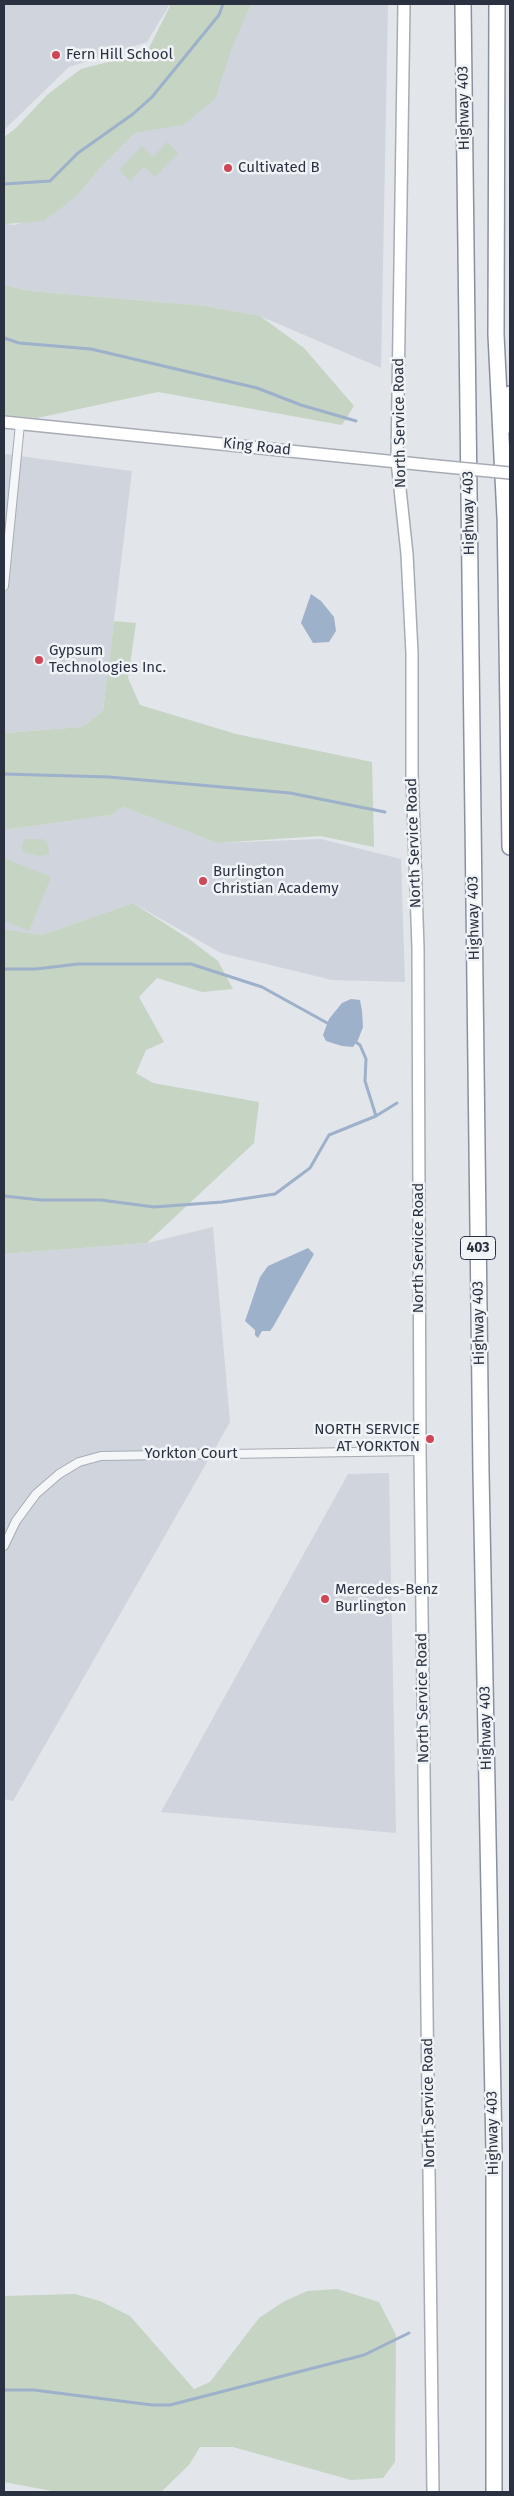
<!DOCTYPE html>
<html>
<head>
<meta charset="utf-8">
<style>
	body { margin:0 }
	#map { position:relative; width:514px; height:2496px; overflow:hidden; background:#e2e5ea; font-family:"Fira Sans",sans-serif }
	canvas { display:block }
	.frame { position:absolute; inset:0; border:5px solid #2a3242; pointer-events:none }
</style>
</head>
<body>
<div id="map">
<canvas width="514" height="2496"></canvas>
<div class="frame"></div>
</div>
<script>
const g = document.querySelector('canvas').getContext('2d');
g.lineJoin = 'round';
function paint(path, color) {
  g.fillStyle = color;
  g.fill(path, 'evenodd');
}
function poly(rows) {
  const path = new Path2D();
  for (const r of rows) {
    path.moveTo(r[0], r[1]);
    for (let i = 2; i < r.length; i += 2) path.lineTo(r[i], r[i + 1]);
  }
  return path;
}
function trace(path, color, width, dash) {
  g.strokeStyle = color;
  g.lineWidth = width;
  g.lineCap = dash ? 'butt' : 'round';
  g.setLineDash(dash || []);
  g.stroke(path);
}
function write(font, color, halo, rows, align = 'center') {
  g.font = font + ' "Fira Sans",sans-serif';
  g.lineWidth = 5;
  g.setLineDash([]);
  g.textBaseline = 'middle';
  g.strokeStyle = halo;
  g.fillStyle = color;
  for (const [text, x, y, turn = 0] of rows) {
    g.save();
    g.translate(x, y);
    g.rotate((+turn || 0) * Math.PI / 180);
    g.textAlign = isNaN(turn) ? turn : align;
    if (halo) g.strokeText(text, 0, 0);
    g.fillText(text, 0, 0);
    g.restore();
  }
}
paint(poly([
	[4,4,170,4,147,42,69,67,4,130],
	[251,4,388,4,381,368,260,316,206,306,30,291,4,285,4,224,15,225,78,195,100,168,135,133,183,125,231,51],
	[4,454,132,471,103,711,82,727,4,733],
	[123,807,218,843,321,839,401,859,405,982,332,980,221,953,133,903,42,935,4,929,4,830,111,815],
	[213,1227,230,1422,13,1801,4,1799,4,1254,147,1243],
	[389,1473,396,1833,161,1812,348,1474]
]), '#d0d4dc');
paint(poly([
	[171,4,251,4,231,51,215,99,183,125,135,133,100,168,78,195,44,221,4,224,4,137,16,128,48,94,81,69,147,52],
	[167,142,178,153,155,177,144,166,130,181,119,170,142,146,153,157],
	[4,285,30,291,206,306,260,316,304,348,354,406,342,425,158,392,37,418,4,415],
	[114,621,136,623,128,678,140,705,236,734,372,762,374,847,320,836,218,843,123,807,111,815,4,830,4,733,82,727,103,711],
	[26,839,43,839,48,844,49,854,40,856,23,852,22,844],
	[4,858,51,877,29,931,4,921],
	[133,903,189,939,218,961,233,989,202,992,157,978,139,997,164,1042,146,1050,136,1073,153,1083,259,1102,254,1143,147,1243,4,1254,4,929,42,935],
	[337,2289,379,2302,396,2335,395,2462,383,2478,351,2480,233,2447,200,2447,189,2465,161,2492,57,2492,4,2482,4,2296,75,2294,100,2301,130,2316,194,2389,210,2382,259,2318,283,2302,307,2291]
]), '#c6d4c3');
paint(poly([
	[311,594,321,601,334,617,336,631,329,642,313,643,301,623],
	[351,999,360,1000,362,1011,363,1027,358,1040,353,1047,342,1046,326,1041,323,1035,329,1019,342,1003],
	[308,1248,314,1254,273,1327,270,1331,262,1331,258,1338,255,1335,255,1330,245,1321,260,1277,268,1266]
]), '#9db1ca');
trace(poly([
	[4,184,50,181,78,153,133,114,152,97,219,15,223,4],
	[4,338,19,343,91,349,257,388,301,405,356,421],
	[4,774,109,777,290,793,385,812],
	[4,969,36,969,78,964,191,964,262,987,329,1024],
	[353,1040,360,1045,366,1059,365,1081,376,1116],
	[4,1196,41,1200,101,1200,154,1207,222,1202,275,1194,310,1168,329,1135,376,1116,397,1103],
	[4,2390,34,2390,152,2405,170,2405,364,2355,409,2333]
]), '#9db1ca', 3);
const street = poly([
	[4,586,20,424],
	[4,1546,16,1521,36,1494,59,1474,79,1462,101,1456,420,1451]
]);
const secondary = poly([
	[404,4,397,461,407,554,412,653,412,773,418,948,420,1451,433,2492],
	[4,422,437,466]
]);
const highway = poly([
	[463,4,481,1472,494,2152,494,2492],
	[497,4,496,335,505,517],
	[509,425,510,394],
	[505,508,510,847]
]);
trace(street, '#a7acb4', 10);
trace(secondary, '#a7acb4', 14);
trace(highway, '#8991a1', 18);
trace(street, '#f4f6f8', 8);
trace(secondary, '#fff', 11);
trace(highway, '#fff', 15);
const secondaryBridge = poly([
	[437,466,510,473]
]);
trace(secondaryBridge, '#a7acb4', 14, []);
trace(secondaryBridge, '#fff', 11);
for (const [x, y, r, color] of [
	[56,55,5,"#cf4756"],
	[228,168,5,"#cf4756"],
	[39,660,5,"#cf4756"],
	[203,881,5,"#cf4756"],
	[430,1439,5,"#cf4756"],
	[325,1599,5,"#cf4756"]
]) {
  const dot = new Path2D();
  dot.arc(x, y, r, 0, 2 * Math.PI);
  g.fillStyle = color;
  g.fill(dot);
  trace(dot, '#f1f4f7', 2);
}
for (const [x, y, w] of [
	[478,1248,35]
]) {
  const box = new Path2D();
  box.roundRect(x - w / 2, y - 11.5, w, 23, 4);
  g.fillStyle = '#f1f4f7';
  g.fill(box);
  trace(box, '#2a3242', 1);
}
write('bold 14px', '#2a3242', null, [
	["403",478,1248]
]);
write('15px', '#2a3242', '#f1f4f7', [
	["Fern Hill School",66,55],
	["Cultivated B",238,168],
	["Gypsum",49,651],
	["Technologies Inc.",49,668],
	["Burlington",213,872],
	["Christian Academy",213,889],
	["NORTH SERVICE",420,1430,"right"],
	["AT YORKTON",420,1447,"right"],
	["Mercedes-Benz",335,1590],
	["Burlington",335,1607]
], 'left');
write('15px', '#2a3242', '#f1f4f7', [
	["Highway 403",464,108,-91],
	["North Service Road",400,423,-91],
	["King Road",257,447,6],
	["Highway 403",469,513,-91],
	["North Service Road",414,843,-92],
	["Highway 403",474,918,-91],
	["North Service Road",419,1248,-90],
	["Highway 403",479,1323,-91],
	["Yorkton Court",191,1454],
	["North Service Road",423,1698,-91],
	["Highway 403",486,1728,-91],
	["North Service Road",429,2103,-91],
	["Highway 403",493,2133,-91]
]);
</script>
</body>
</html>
